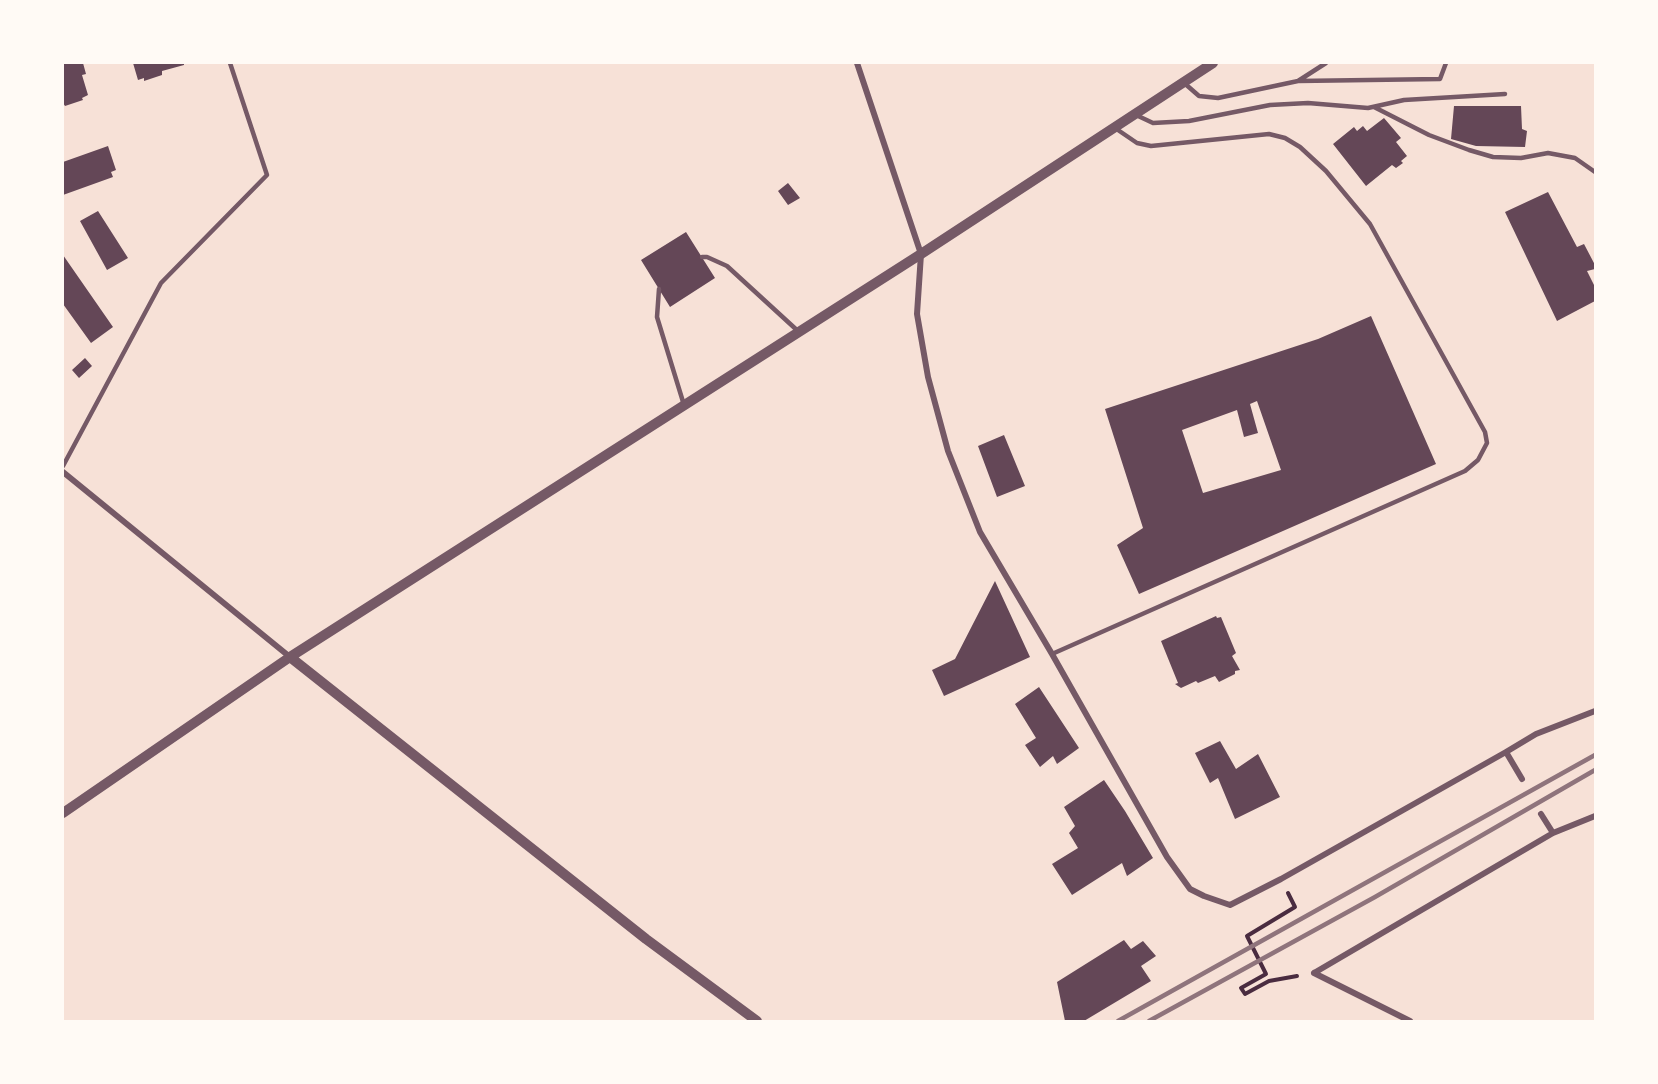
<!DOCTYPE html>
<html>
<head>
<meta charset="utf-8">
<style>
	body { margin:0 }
	#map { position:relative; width:1658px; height:1084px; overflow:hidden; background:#f7e1d7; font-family:Overpass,sans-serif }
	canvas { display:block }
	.frame { position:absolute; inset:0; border:64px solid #fffaf5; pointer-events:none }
</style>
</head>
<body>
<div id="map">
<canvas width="1658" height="1084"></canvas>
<div class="frame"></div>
</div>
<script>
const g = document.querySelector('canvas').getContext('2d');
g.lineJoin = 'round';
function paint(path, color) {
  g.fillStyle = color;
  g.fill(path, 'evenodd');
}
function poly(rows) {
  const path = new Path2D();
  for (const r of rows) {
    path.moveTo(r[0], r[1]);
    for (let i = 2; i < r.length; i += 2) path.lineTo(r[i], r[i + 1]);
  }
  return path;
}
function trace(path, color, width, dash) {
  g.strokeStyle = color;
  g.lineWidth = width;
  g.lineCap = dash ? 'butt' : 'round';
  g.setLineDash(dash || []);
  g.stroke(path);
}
paint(poly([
	[63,63,83,63,86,74,82,75,88,95,82,98,83,100,65,106,63,103],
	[133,63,184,63,184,65,162,71,162,75,144,81,144,78,138,80],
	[1454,106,1521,106,1522,129,1527,131,1525,147,1476,146,1451,139],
	[1384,118,1401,138,1396,142,1407,156,1401,161,1403,163,1396,168,1392,165,1366,186,1333,144,1354,127,1357,131,1363,126,1367,131],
	[108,146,116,170,111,172,113,177,63,195,63,162],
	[788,183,800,198,788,205,778,191],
	[1548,192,1577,247,1584,244,1595,265,1595,269,1587,271,1595,287,1595,301,1557,321,1505,212],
	[98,211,128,258,107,270,80,221],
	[686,232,715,278,670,307,641,260],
	[63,255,113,327,91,343,63,304],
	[1371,316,1436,464,1139,594,1117,545,1143,528,1105,409,1318,339],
	[1257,401,1281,470,1203,493,1182,430,1237,410,1244,437,1258,433,1250,404],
	[85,358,92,366,79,378,72,370],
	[1004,435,1025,486,997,497,978,446],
	[995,581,1030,657,944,696,932,670,955,659],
	[1216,616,1217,618,1221,617,1236,653,1232,656,1240,670,1235,671,1235,674,1219,682,1215,676,1198,683,1196,681,1181,688,1175,684,1178,683,1161,641],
	[1039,687,1079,748,1057,764,1053,756,1040,767,1025,745,1036,738,1015,704],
	[1220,741,1236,769,1258,754,1280,797,1235,819,1218,778,1210,783,1195,753],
	[1104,780,1125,811,1153,858,1127,876,1122,863,1072,895,1052,864,1078,848,1069,833,1075,826,1064,807],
	[1124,940,1131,949,1143,941,1156,956,1141,966,1151,981,1084,1021,1065,1021,1057,982]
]), '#644757');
trace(poly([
	[1288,893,1295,907,1247,936,1266,974,1241,988,1245,994,1269,981,1297,976]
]), '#4a2c40', 4);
trace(poly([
	[1298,81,1326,63],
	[1183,82,1199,96,1218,98,1298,81,1440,79,1446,63],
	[1374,107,1429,135,1469,150,1493,157,1521,158,1548,153,1575,158,1595,172],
	[1136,115,1153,123,1189,121,1270,105,1308,103,1368,108,1404,100,1505,94],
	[702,257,707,257,727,266,799,332],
	[659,289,657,317,684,405],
	[63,466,161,283,267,175,230,63],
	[1052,654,1465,471,1478,460,1487,443,1485,432,1370,224,1326,171,1300,147,1285,138,1269,134,1151,146,1137,143,1115,128]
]), '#755966', 4.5);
trace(poly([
	[857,63,921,254,917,314,928,377,948,451,980,532,1052,654,1167,857,1190,889,1204,896,1230,905,1281,879,1506,752,1522,779],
	[63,472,290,657],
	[1506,752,1536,734,1595,711],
	[1541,814,1553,833],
	[1314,973,1553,833,1595,816],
	[1314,973,1410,1021]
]), '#755966', 6);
trace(poly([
	[290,657,646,939,757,1021],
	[63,813,290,657,921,254,1213,63]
]), '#755966', 10);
trace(poly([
	[1118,1021,1595,755],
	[1149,1021,1375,897,1595,770]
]), '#8f747c', 4.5);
</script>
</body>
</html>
